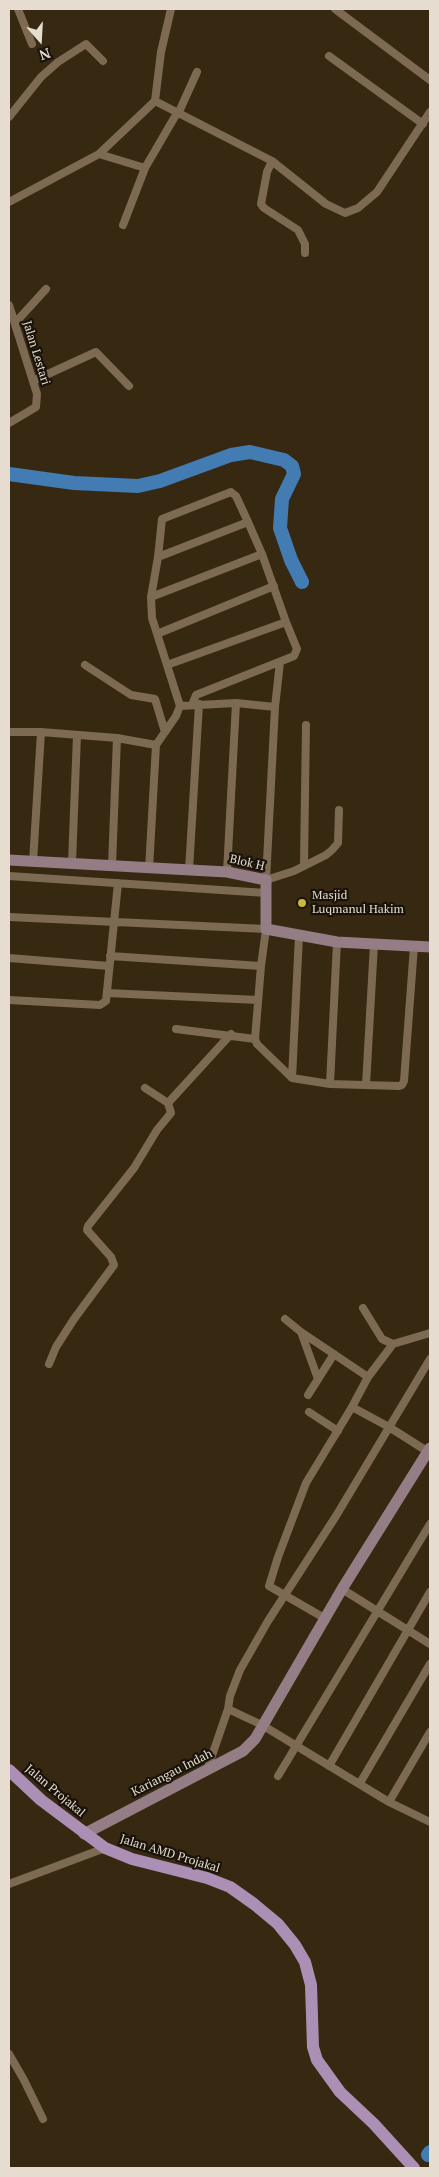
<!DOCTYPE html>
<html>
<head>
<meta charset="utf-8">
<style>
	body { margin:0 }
	#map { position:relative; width:439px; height:2177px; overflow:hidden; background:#372812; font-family:"PT Serif",serif }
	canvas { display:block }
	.frame { position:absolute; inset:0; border:10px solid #e6dccf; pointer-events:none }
	.north { position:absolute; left:15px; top:15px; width:50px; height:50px; -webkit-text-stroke:4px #191209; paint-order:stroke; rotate:161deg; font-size:14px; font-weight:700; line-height:20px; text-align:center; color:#e6dccf }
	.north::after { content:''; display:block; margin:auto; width:18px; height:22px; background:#e6dccf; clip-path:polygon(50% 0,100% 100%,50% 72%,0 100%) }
</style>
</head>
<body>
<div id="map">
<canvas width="439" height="2177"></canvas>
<div class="frame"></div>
<div class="north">N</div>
</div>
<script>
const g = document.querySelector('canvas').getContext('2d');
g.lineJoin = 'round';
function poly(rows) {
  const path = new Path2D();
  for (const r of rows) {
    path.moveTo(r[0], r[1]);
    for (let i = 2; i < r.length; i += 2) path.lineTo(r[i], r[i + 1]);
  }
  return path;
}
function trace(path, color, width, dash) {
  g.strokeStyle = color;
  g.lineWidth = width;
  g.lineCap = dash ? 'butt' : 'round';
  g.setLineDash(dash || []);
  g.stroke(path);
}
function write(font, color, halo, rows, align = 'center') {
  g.font = font + ' "PT Serif",serif';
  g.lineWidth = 4.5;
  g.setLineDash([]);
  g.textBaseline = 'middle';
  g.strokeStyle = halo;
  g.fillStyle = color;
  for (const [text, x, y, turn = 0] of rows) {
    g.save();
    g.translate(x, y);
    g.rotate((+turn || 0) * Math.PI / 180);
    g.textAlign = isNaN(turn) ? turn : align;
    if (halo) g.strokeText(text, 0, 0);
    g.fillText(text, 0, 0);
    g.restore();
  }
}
trace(poly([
	[9,474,74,483,138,486,160,481,231,455,250,452,284,460,292,466,294,474,282,499,280,528,291,560,302,582],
	[428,2155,430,2152]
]), '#437bb3', 14);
trace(poly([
	[18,9,32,44],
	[335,9,430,80],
	[329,56,423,124],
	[155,101,272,161,326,204,345,213,358,208,377,192,430,112],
	[178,114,197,72],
	[9,117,41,77,58,62,86,44,103,61],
	[99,154,145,168,177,113],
	[272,161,267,172,261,204,264,208,298,230,305,244,305,253],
	[9,202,99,154,155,101,161,52,171,9],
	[123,225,145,168],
	[9,305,37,394,36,407,9,423],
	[15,323,46,289],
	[35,380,96,352,129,386],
	[158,557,248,522,262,554,286,622,167,665],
	[151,597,262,554],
	[157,634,274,586],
	[280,662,275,707,266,880,294,871,326,855,332,850,338,843,339,810],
	[85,665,131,695,155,699,165,732],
	[192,705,196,695,294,656,297,649,286,622],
	[180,706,236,703,275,707],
	[9,732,41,732,117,738,156,745,176,716,180,706,152,618,151,597,158,557,162,519,231,492,236,496,248,522],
	[33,862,41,732],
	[72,863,77,735],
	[304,864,306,725],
	[112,865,117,738],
	[149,869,156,745],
	[189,870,199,704],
	[227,872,236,703],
	[9,876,266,893],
	[9,917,266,929,261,966,255,1039,257,1044,292,1078,330,1084,399,1086,402,1085,404,1081,414,946],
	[110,956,261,966],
	[9,958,109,966],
	[107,993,258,1000],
	[9,1000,100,1005,106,1001,118,883],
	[176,1029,255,1039],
	[292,1078,299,936],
	[330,1084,337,942],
	[366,1085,374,944],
	[145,1088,168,1103,231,1034],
	[363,1308,382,1339,393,1344],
	[285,1319,301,1332,368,1377],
	[301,1332,318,1379],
	[49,1364,56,1347,74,1319,114,1265,111,1257,87,1230,88,1226,134,1168,157,1130,171,1113,168,1103],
	[308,1395,334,1354],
	[309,1412,338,1431],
	[430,1453,389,1427,352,1407,368,1377,393,1344,430,1333],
	[342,1589,430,1644],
	[326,1619,269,1586,278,1557,306,1483,352,1407],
	[228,1709,262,1725,389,1802,430,1822],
	[329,1766,430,1592],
	[207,1770,228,1709,230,1696,240,1670,268,1621,336,1516,430,1359],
	[278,1776,430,1524],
	[360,1783,430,1664],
	[389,1802,430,1732],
	[9,1884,105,1848],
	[9,2054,24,2080,43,2119]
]), '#7c6a53', 8);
trace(poly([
	[9,860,227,872,266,880,266,929,337,942,430,947],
	[84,1834,243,1751,255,1739,342,1589,430,1448]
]), '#947d84', 11);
trace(poly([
	[9,1770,41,1800,105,1848,132,1859,207,1878,230,1887,254,1904,278,1924,295,1945,305,1962,311,1985,313,2047,317,2060,340,2092,374,2124,414,2168]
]), '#ab8fb4', 12);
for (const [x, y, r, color] of [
	[302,903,5,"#ccb938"]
]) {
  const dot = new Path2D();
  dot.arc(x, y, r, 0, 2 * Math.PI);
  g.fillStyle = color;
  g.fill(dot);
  trace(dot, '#191209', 2);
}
write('12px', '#e6dccf', '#191209', [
	["Jalan Lestari",36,353,73],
	["Blok H",247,863,13],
	["Kariangau Indah",172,1773,-27],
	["Jalan Projakal",55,1791,40],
	["Jalan AMD Projakal",170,1854,17]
]);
write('12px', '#e6dccf', '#191209', [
	["Masjid",312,896],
	["Luqmanul Hakim",312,910]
], 'left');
</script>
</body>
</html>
